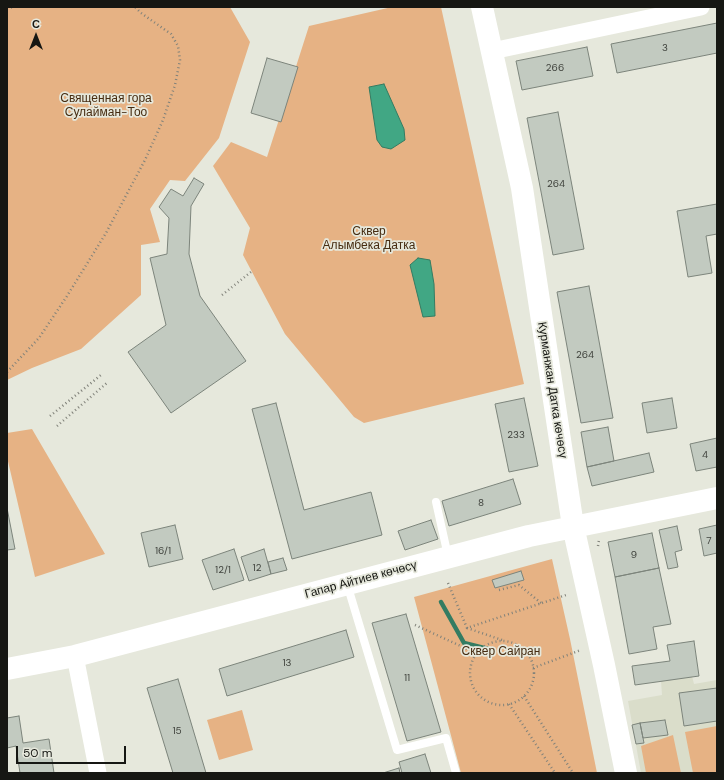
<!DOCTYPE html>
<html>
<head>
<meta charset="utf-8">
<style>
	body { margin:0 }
	#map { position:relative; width:724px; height:780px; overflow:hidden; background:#e6e8dc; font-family:"DM Sans",sans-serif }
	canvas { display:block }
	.frame { position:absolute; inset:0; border:8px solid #161713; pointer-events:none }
	.north { position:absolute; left:16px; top:16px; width:40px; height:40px; -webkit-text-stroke:3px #e6e8dc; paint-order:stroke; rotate:0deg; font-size:11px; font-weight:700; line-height:16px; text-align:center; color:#161713 }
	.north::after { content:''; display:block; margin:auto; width:14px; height:18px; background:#161713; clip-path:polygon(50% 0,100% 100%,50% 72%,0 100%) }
	.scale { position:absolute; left:16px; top:746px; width:110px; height:18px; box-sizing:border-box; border:2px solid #161713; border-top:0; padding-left:5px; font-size:12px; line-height:14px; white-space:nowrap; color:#161713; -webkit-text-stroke:3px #e6e8dc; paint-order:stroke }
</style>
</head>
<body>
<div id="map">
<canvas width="724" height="780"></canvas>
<div class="frame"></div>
<div class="north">С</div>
<div class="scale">50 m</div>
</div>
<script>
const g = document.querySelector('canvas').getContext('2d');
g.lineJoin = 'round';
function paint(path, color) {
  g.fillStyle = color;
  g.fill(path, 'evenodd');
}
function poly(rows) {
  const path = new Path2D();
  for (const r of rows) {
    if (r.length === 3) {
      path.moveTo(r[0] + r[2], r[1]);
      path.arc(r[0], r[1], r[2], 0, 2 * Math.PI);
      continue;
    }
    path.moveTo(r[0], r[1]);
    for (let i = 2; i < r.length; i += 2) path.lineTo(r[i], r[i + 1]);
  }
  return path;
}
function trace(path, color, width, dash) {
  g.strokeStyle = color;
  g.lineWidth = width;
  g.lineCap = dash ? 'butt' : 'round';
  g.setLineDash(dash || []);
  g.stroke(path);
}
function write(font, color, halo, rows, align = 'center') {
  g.font = font + ' "DM Sans",sans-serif';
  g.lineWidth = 3.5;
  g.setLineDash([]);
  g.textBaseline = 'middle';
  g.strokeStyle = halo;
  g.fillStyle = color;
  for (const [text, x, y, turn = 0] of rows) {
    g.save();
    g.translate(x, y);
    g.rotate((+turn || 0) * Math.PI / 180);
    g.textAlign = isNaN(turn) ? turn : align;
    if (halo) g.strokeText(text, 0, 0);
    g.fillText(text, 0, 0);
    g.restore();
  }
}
paint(poly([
	[692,676,694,684,717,680,717,773,641,773,628,701,662,695,661,681]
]), '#daddca');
paint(poly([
	[7,7,230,7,250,42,219,138,185,181,170,180,150,209,160,242,141,245,141,295,81,349,32,368,7,380],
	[392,7,441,7,524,384,364,423,354,417,285,334,243,255,250,228,213,166,231,142,267,157,309,26],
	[32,429,105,554,35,577,7,457,7,433],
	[552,559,570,639,597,773,461,773,414,597],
	[242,710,253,750,219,760,207,720],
	[717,726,717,773,693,773,685,732],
	[673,735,681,773,646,773,641,746]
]), '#e6b284');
const water = poly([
	[384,84,404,129,405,140,391,149,382,147,377,140,369,87,384,84],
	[418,258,430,260,434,284,435,316,423,317,410,265,418,258]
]);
paint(water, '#41a784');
trace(water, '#347c62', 1);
trace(poly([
	[441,602,464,643,488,649]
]), '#347c62', 4.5);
const building = poly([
	[717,23,717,53,617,73,611,44,717,23],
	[587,47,593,76,522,90,516,61,587,47],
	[267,58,298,67,281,122,251,113,267,58],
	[558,112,584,249,553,255,527,118,558,112],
	[194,178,204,184,191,206,189,254,200,296,246,361,171,413,128,352,166,325,150,258,167,254,169,218,159,207,171,189,183,196,194,178],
	[717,204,717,234,706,236,712,273,688,277,677,211,717,204],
	[589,286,613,418,581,423,557,292,589,286],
	[524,398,538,466,509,472,495,404,524,398],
	[672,398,677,428,647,433,642,403,672,398],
	[276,403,304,510,371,492,382,535,292,559,252,409,276,403],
	[608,427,614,461,587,467,581,432,608,427],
	[717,438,717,467,696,471,690,444,717,438],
	[649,453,654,472,592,486,587,467,649,453],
	[513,479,521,504,449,526,442,501,513,479],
	[7,508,15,549,7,550,7,508],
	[431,520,438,539,405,550,398,531,431,520],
	[175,525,183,559,149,567,141,533,175,525],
	[717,525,717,553,704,556,699,529,717,525],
	[677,526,682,550,675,552,678,567,668,569,659,530,677,526],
	[652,533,659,568,615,577,608,542,652,533],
	[234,549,244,580,213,590,202,560,234,549],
	[264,549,271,574,249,581,241,557,264,549],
	[283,558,287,570,271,574,268,562,283,558],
	[659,568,671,624,653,627,657,649,629,654,615,577,659,568],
	[521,571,524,580,495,588,492,580,521,571],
	[406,614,441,732,407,741,372,623,406,614],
	[346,630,354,657,227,696,219,669,346,630],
	[694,641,699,676,635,685,632,666,670,661,667,645,694,641],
	[178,679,206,773,173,773,147,688,178,679],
	[717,688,717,721,684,726,679,693,717,688],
	[19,716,23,743,49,739,54,773,20,773,16,746,7,748,7,718,19,716],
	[665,720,668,735,643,738,640,723,665,720],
	[640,723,644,743,636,744,632,725,640,723],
	[425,754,431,773,402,773,399,762,425,754],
	[399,768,400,773,382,773,383,773,399,768]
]);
paint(building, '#c2cac0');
trace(building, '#7c847b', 1);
trace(poly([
	[7,8,15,7],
	[222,295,251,272],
	[7,372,39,338,67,296,106,233,145,160,163,120,175,85,180,60,178,46,171,34,141,13,135,7],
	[50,416,101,375],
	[57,426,108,382],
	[598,546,599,540],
	[448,583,467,628,566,595],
	[499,590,519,585,541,603],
	[415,625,476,653],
	[467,628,502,640],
	[502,673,32],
	[533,668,581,650],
	[524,696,573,773],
	[509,704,555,773]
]), '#81827a', 2.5, [1, 3]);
trace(poly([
	[436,502,448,556],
	[347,584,397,750,446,738,456,773]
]), '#fff', 8);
trace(poly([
	[492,51,701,7],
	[75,656,98,773]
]), '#fff', 17);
trace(poly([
	[482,7,522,188,573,526,604,665,626,773],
	[7,669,75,656,529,536,717,498]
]), '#fff', 22);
write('10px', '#41443e', null, [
	["3",665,48],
	["266",555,68],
	["264",556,184],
	["264",585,355],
	["233",516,435],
	["4",705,455],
	["8",481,503],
	["7",709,541],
	["16/1",163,551],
	["9",634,555],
	["12",257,568],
	["12/1",223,570],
	["13",287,663],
	["11",407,678],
	["15",177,731]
]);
write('12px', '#462c11', '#e6e8dc', [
	["Священная гора",106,99],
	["Сулайман-Тоо",106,113],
	["Сквер",369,232],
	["Алымбека Датка",369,246],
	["Сквер Сайран",501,652]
]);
write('12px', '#161713', '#e6e8dc', [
	["Курманжан Датка көчөсү",552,390,81],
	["Гапар Айтиев көчөсү",361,580,-15]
]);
</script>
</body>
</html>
